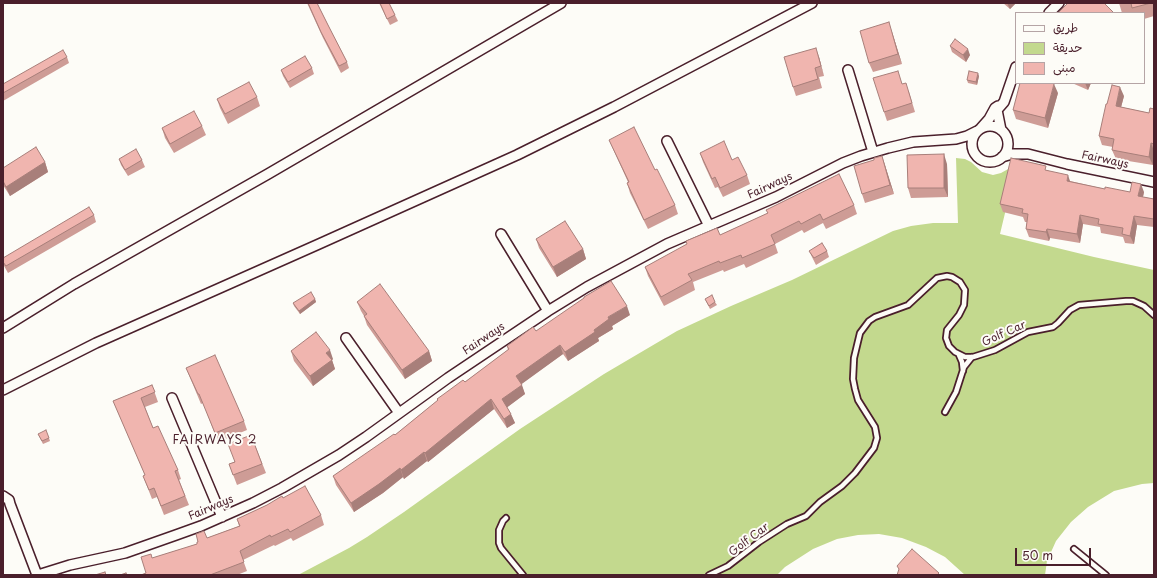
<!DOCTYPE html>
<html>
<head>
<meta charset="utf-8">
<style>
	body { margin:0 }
	#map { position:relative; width:1157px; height:578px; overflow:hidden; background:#fdfcf7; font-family:"Playpen Sans","Playpen Sans Arabic",sans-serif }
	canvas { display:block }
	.frame { position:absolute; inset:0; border:4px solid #4a1f2b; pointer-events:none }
	.legend { position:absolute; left:1015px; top:12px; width:130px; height:72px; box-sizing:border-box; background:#fdfcf7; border:1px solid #b5a4a5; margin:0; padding:5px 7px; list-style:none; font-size:12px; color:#4a1f2b }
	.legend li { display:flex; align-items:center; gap:8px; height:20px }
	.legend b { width:20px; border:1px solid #b5a4a5 }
	.scale { position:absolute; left:1015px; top:548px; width:76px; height:18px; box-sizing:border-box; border:2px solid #4a1f2b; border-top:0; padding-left:5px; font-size:12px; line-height:14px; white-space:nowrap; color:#4a1f2b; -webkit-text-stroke:3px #fdfcf7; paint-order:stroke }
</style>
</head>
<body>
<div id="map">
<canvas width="1157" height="578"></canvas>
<div class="frame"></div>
<ul class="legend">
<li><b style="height:5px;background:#fdfcf7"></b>طريق</li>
<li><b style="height:11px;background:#c3d98e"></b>حديقة</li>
<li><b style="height:11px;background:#f0b5af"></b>مبنى</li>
</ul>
<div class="scale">50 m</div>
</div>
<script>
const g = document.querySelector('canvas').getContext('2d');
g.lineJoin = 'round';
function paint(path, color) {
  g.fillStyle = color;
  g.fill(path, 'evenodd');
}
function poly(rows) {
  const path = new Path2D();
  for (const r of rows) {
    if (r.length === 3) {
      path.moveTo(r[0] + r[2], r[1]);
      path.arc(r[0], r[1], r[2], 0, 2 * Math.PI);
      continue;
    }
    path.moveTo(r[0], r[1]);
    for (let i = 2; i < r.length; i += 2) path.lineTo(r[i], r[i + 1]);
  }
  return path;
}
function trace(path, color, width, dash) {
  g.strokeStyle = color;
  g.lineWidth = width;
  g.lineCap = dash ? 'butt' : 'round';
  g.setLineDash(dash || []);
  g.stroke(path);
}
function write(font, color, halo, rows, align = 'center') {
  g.font = font + ' "Playpen Sans",sans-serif';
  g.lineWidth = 4;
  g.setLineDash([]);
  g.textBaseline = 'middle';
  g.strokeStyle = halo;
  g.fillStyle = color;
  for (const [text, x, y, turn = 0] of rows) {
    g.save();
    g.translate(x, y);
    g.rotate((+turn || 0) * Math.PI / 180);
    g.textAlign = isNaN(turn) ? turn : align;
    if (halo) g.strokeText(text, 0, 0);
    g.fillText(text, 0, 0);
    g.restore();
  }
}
paint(poly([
	[956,158,965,159,971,162,982,172,993,175,1001,173,1010,168,1016,167,1000,234,1094,257,1154,270,1154,483,1142,484,1114,491,1088,507,1071,522,1056,541,1047,561,1045,575,965,575,945,557,926,547,902,538,879,534,858,535,837,539,813,549,785,567,777,575,298,575,349,548,367,537,404,512,520,429,604,374,677,331,731,306,792,280,893,231,911,226,933,223,958,223]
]), '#c3d98e');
const service = poly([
	[959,355,962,362,963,371],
	[945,412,956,392,964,367,972,357],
	[506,518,503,521,499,530,499,543,501,548,523,575],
	[1074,549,1106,575],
	[709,575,728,566,759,542,787,524,806,516,820,502,842,486,855,473,874,448,877,438,875,427,858,400,855,389,853,379,854,358,860,333,869,321,875,317,908,305,937,278,947,276,952,277,960,282,965,290,964,305,959,315,947,330,946,338,949,346,955,352,965,357,973,357,995,350,1028,332,1053,327,1058,323,1070,310,1079,305,1126,301,1133,301,1144,306,1154,315]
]);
const minor = poly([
	[1049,13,1059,3],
	[848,70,873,152],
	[990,144,18],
	[981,128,989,119,995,108,998,106],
	[1001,130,997,110,1004,102,1016,67],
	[667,141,709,226],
	[1002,157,1012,154,1028,154,1067,164,1154,182],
	[501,234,548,311],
	[3,328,74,284,268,174,561,3],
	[346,338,399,413],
	[3,390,96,343,319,244,517,155,614,107,812,3],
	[172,398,222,517],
	[3,496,9,500,10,504,37,575],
	[38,575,70,565,125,553,176,535,201,526,253,503,282,488,339,455,366,437,448,378,548,311,587,287,667,244,776,197,843,163,861,156,888,148,913,142,956,139,967,136,977,131]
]);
trace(service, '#4a1f2b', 8);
trace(minor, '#4a1f2b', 12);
trace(service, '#fdfcf7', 4.5);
trace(minor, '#fdfcf7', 9);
paint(poly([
	[307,3,317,3,328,25,347,62,349,68,341,73,323,38],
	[379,3,389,3,398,21,390,25],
	[1003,3,1016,3,1010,9],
	[1119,3,1154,3,1154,16,1144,19,1144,13,1134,13,1134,12,1129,13,1122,13],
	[892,32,902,64,873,72,869,63],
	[950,46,970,55,966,62,952,52],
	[67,57,69,63,3,101,3,84],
	[819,57,824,76,819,77,822,88,796,96,793,87],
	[312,68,314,74,290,88,283,76,281,70],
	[979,76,977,85,968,83,967,80],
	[1072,83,1091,83,1088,90],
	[902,84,909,92,915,112,887,121,884,112],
	[1058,93,1048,128,1016,119,1013,110],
	[1124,96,1121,107,1149,113,1154,109,1154,155,1153,165,1116,159,1112,150,1113,147,1102,145,1099,136,1107,104],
	[257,97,260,106,228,124,220,108,217,99],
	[202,126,206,135,174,153,165,138,162,128],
	[609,140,655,170,675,205,678,214,648,229,630,193,627,183,628,182,613,149],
	[700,153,732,160,747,175,750,184,723,197,718,187,715,188,703,162],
	[882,156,894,194,865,203,862,194,874,160],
	[119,159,142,160,145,167,128,176,121,165],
	[45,162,48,172,10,196,3,185,3,168],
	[947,164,948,197,911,198,908,188],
	[1047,170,1070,181,1105,189,1130,192,1144,192,1143,197,1154,199,1154,227,1137,225,1134,244,1125,243,1123,237,1101,233,1100,227,1083,224,1080,243,1050,238,1049,241,1029,237,1026,229,1027,222,1025,222,1023,217,1003,212,1000,204],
	[854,205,857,214,826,229,823,223,804,233,802,230,775,244,778,253,746,268,744,264,724,272,723,270,693,282,695,290,664,306,648,276,645,267,720,235,768,213,766,210],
	[94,215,96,222,8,273,3,264,3,258],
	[536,239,583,249,586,259,557,277,539,248],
	[809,251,827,251,829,257,816,265],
	[315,299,316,302,300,314,294,306,293,303],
	[705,299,715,302,717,305,710,309],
	[357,302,429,351,432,361,405,379,367,325,364,316,361,311],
	[630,315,612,326,613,329,598,338,599,341,568,361,563,354,521,384,525,394,507,407,515,423,507,428,494,409,428,462,427,461,404,479,403,477,383,493,354,512,336,485,333,476,395,435,437,401,437,399,465,382,508,350,507,346,536,331],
	[291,351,333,359,332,360,335,369,313,386,294,361],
	[186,368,244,421,247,430,218,442,203,403,201,404],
	[152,385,158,402,145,407,153,428,178,470,181,479,179,480,189,505,164,515,157,497,152,499,143,476,145,475,117,410,113,401],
	[38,434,49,438,50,441,43,444],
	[251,435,266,473,237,485,229,464,234,462],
	[283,498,321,515,324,525,293,541,291,538,275,546,274,545,243,560,247,571,237,575,141,575,146,573,153,558,197,544,207,538,239,526,237,519]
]), '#ce9c96');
paint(poly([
	[1007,3,1016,3,1010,9],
	[889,22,892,32,902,64,898,54],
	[816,48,819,57,824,76,821,66],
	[968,49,970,55,966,62,963,55],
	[978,73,979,76,977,85,976,82],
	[1085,83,1091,83,1088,90],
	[1054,84,1058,93,1048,128,1045,118],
	[1120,87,1124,96,1119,115,1116,106],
	[1151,143,1154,151,1153,165,1149,157],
	[944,154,947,164,948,197,944,188],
	[882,156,885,165,894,194,890,185],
	[45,162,48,172,10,196,6,187],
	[1068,175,1071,184,1067,181],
	[1141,184,1144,192,1141,205,1138,196],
	[1080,215,1083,224,1080,243,1077,234],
	[1134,216,1137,225,1134,244,1130,236],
	[1047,229,1050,238,1049,241,1046,232],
	[583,249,586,259,557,277,553,267],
	[315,299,316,302,300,314,299,311],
	[627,306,630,315,612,326,613,329,598,338,599,341,568,361,565,352,608,317],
	[560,345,563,354,519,386,516,376],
	[330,350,333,359,332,360,335,369,313,386,310,376,326,353],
	[429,351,432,361,405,379,402,370],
	[522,385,525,394,505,409,502,399],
	[491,399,494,409,428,462,425,453],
	[511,414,515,423,507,428,504,419],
	[424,452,427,461,404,479,401,470],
	[400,468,403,477,383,493,354,512,351,503]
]), '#a87f7a');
const building = poly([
	[308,3,317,3,328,25,347,62,339,66,321,32,308,3],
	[380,3,389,3,395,15,387,19,380,3],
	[1068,3,1104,3,1114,13,1058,13,1068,3],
	[1131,3,1151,3,1132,8,1131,3],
	[889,22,898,54,869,63,860,31,889,22],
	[955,39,968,49,963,55,950,46,955,39],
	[816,48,821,66,815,68,818,79,793,87,784,57,816,48],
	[63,50,67,57,3,93,3,84,63,50],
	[305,56,312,68,288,82,281,70,305,56],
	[898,71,902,84,906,83,912,103,884,112,873,78,898,71],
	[969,71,978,73,976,82,967,80,969,71],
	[249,82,257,97,225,114,217,99,249,82],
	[1020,83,1052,83,1054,84,1045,118,1013,110,1020,83],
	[1112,85,1120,87,1116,106,1149,113,1150,108,1154,109,1154,144,1151,143,1149,157,1112,150,1114,139,1099,136,1106,104,1107,104,1112,85],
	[194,111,202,126,170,144,162,128,194,111],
	[634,127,655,170,657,169,675,205,644,220,627,183,629,182,609,140,634,127],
	[724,141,732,160,738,157,747,175,720,188,715,177,712,179,700,153,724,141],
	[36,147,45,162,6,187,3,181,3,168,36,147],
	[136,149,142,160,125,170,119,159,136,149],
	[944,154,944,188,908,188,907,155,944,154],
	[882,156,890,185,862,194,854,166,874,160,874,158,882,156],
	[1011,158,1046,166,1045,170,1068,175,1067,181,1105,189,1105,187,1130,192,1132,182,1141,184,1138,196,1154,199,1154,219,1134,216,1130,236,1122,234,1123,228,1098,224,1099,219,1080,215,1077,234,1047,229,1046,232,1026,229,1028,214,1022,213,1023,209,1000,204,1011,158],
	[839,174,854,205,823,220,820,214,801,224,799,221,771,235,775,244,742,258,741,255,720,263,719,261,688,274,692,280,661,297,645,267,687,244,686,241,717,228,720,235,768,213,766,210,839,174],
	[89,207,94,215,6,266,3,262,3,258,89,207],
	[565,221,583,249,553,267,536,239,565,221],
	[822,243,827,251,814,258,809,251,822,243],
	[611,281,627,306,608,317,609,319,594,330,595,332,565,352,560,345,516,376,522,385,502,399,511,414,504,419,491,399,425,453,424,452,401,470,400,468,379,484,351,503,333,476,394,434,395,435,438,400,437,399,444,394,463,380,465,382,509,349,507,346,533,327,536,331,584,298,584,297,611,281],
	[380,284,407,321,429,351,402,370,364,316,367,314,357,302,380,284],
	[311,292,315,299,299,311,293,303,311,292],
	[712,295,715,302,709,306,705,299,712,295],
	[316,332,330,350,326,353,332,360,310,376,291,351,316,332],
	[215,355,244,421,215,433,199,394,198,394,186,368,215,355],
	[152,385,155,392,141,398,153,428,158,426,178,470,175,471,185,496,161,506,154,488,149,490,143,476,145,475,113,401,152,385],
	[46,430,49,438,42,441,38,434,46,430],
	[251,435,262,464,233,475,229,464,235,462,228,444,251,435],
	[305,486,321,515,290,532,288,529,271,537,270,535,240,551,244,562,210,575,141,575,146,573,141,557,151,554,152,558,197,544,197,542,198,542,196,534,204,531,207,538,240,526,237,519,267,505,282,496,283,498,305,486],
	[912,549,939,573,937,575,897,575,899,569,897,566,912,549],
	[105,572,106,575,95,575,105,572],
	[126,573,127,575,120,575,126,573]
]);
paint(building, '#f0b5af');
trace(building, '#a87f7a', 1);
write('11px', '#4a1f2b', '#fdfcf7', [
	["Fairways",1105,160,12],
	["Fairways",770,186,-25],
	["Golf Car",1004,334,-24],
	["Fairways",484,339,-34],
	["Fairways",211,508,-23],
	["Golf Car",749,540,-37]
]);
g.letterSpacing = '1px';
write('12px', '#4a1f2b', '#fdfcf7', [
	["FAIRWAYS 2",215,441]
]);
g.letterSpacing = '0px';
</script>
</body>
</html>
